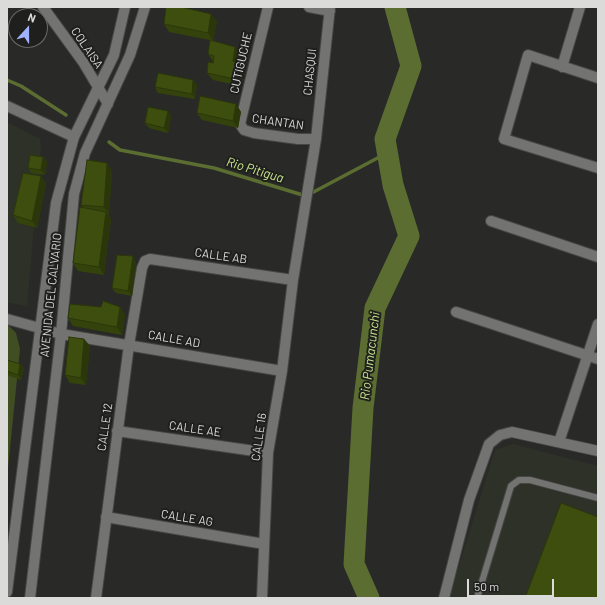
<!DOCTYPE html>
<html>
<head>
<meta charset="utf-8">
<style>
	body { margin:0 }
	#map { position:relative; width:605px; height:605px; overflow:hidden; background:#292a27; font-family:Barlow,sans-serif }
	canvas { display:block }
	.frame { position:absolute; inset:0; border:8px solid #dbdbd9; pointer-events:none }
	.north { position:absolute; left:8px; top:8px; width:40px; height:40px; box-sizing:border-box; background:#1f201d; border:1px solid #6a6b68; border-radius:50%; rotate:21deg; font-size:11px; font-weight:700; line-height:16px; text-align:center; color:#dbdbd9 }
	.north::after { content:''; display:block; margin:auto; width:14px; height:18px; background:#a1b3fd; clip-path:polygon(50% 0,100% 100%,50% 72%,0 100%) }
	.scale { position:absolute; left:467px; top:579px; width:87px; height:18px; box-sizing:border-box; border:2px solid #dbdbd9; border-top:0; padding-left:5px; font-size:12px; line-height:14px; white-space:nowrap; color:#dbdbd9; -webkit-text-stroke:3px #1f201d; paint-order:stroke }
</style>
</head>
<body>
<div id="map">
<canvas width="605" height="605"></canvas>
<div class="frame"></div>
<div class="north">N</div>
<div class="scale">50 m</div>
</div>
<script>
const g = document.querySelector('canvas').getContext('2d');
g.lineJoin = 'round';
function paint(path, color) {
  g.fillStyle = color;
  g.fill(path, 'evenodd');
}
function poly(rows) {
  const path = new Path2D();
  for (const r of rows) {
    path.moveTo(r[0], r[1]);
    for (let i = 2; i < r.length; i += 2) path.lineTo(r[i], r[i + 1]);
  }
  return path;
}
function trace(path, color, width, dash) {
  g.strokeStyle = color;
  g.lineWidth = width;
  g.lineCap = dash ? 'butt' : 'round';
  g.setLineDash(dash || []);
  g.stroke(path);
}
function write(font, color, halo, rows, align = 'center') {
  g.font = font + ' Barlow,sans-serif';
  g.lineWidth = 4;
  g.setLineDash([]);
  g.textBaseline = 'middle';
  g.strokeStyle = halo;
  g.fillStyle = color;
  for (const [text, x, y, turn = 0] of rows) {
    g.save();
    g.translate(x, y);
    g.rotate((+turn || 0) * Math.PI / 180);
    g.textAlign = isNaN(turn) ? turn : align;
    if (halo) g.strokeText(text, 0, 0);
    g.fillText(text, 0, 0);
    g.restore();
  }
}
paint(poly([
	[7,122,40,139,41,145,27,306,7,302],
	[513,444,598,466,598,598,449,598,495,450]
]), '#2e3128');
paint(poly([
	[7,324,16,333,20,349,7,478]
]), '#414e21');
trace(poly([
	[7,80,21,86,66,115],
	[109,142,120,150,214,168,306,196,387,153]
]), '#5b6d31', 3.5);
trace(poly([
	[369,598,354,564,363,408,375,308,409,236,393,185,385,139,411,66,395,7]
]), '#5b6d31', 21);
const lane = poly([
	[477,598,511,486,519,480,530,480,598,498]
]);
const street = poly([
	[268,7,240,124,244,130,254,133,298,139,316,139],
	[309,7,330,11],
	[562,67,580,7],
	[598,78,528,55,504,139,598,168],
	[7,106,74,137],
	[491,221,598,257],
	[456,312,598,359],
	[7,319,61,334,282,371],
	[117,431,268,453],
	[559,442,598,324],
	[106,517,264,544],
	[96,598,129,345,142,268,145,261,150,259,293,280],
	[262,598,268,453,282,371,293,280,316,139,330,7],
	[444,598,469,500,489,444,500,435,512,432,598,451]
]);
const secondary = poly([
	[43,7,83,62,108,104],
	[7,592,56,203,74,137,114,55,125,7],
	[30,598,61,334,74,194,85,153,130,55,145,7]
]);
trace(lane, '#464644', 8);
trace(street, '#464644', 12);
trace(secondary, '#464644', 12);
trace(lane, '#737471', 6);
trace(street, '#737471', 10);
trace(secondary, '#737471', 10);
paint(poly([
	[217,21,213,41,235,47,241,55,239,65,243,70,240,86,213,80,207,73,213,61,208,54,210,40,169,32,164,24],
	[193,80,197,85,195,99,158,93,155,87],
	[236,104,241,112,238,128,202,120,197,113],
	[168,111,171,116,168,133,149,128,145,123],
	[43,157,47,162,45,175,31,173,28,168],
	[112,171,109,214,108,214,111,219,104,275,78,271,73,263,83,207,81,205],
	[41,176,46,184,37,228,18,223,13,215],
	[136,262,132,296,116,293,112,288],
	[101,307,120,307,125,315,122,335,73,326,68,318],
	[84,339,90,346,86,385,70,383,65,375],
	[7,360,20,364,24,369,21,380,7,375]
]), '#34430c');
paint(poly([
	[211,14,217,21,213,41,208,33],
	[235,47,241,55,239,65,243,70,240,86,235,79,233,61],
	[193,80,197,85,195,99,192,94],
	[236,104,241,112,238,128,233,121],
	[168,111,171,116,168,133,164,128],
	[43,157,47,162,45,175,41,170],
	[107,163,112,171,109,214,104,207],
	[41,176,46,184,37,228,32,221],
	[106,212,111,219,104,275,99,267],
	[133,256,136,262,132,296,128,291],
	[120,307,125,315,122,335,117,327],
	[84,339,90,346,86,385,81,378],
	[20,364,24,369,21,380,18,375]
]), '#2b370a');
const building = poly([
	[166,7,181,7,211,14,208,33,164,24,166,7],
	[210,40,235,47,233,61,238,63,235,79,207,73,208,62,213,63,214,56,208,54,210,40],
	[158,73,193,80,192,94,155,87,158,73],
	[200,96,236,104,233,121,197,113,200,96],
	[148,107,168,111,164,128,145,123,148,107],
	[30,155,43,157,41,170,28,168,30,155],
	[87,160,107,163,104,207,81,205,87,160],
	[23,173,41,176,32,221,13,215,23,173],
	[80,207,106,212,99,267,73,263,80,207],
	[117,255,133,256,128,291,112,288,117,255],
	[103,301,120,307,117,327,68,318,70,304,101,307,103,301],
	[69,337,84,339,81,378,65,375,69,337],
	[7,360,20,364,18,375,7,371,7,360],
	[561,503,598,517,598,598,525,598,561,503]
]);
paint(building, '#3d4e0e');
trace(building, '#2b370a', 1);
write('12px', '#dbdbd9', '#1f201d', [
	["COLAISA",87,48,56],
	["CUTIGUCHE",241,63,-77],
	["CHASQUI",310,72,-84],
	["CHANTAN",278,122,8],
	["CALLE AB",221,256,8],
	["AVENIDA DEL CALVARIO",51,295,-84],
	["CALLE AD",174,339,10],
	["CALLE 12",105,427,-82],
	["CALLE AE",195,429,8],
	["CALLE 16",259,437,-82],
	["CALLE AG",187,518,9]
]);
write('italic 13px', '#cbe78f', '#1f201d', [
	["Rio Pitigua",255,170,17],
	["Rio Pumacunchi",370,356,-83]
]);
</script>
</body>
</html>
